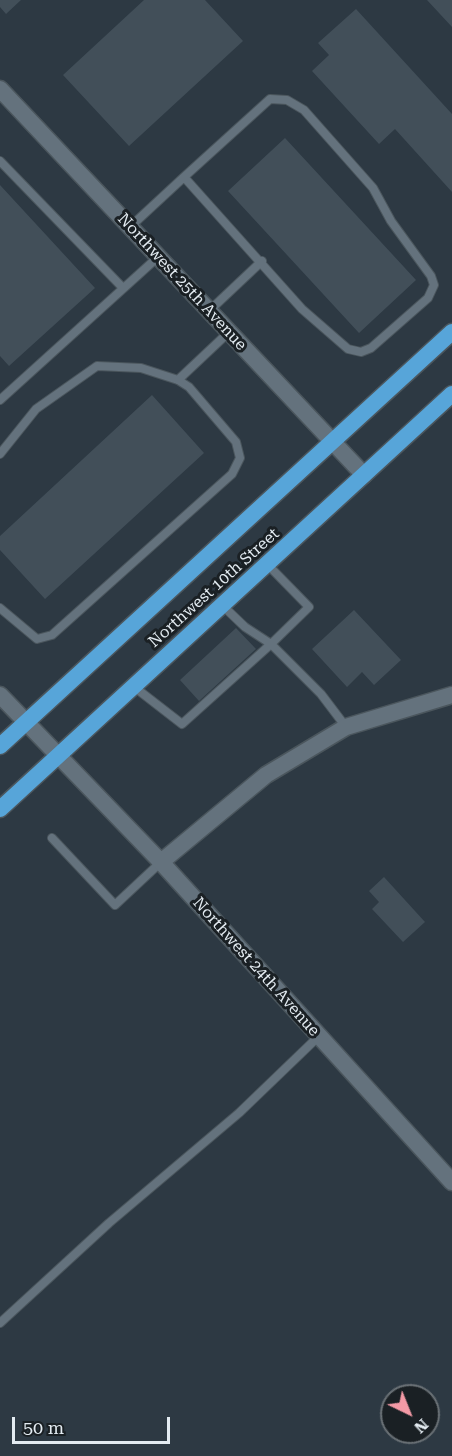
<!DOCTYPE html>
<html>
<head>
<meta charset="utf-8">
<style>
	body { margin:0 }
	#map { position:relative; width:452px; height:1456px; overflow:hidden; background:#2d3943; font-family:"Roboto Serif",serif }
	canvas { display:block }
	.north { position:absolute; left:380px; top:1384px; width:60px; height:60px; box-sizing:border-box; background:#1a2024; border:2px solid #6a7176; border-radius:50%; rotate:137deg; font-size:16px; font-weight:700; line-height:24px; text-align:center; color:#e3ebf1 }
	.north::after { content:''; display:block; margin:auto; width:21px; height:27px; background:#f49aa6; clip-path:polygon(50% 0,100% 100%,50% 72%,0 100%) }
	.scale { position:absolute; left:12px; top:1417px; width:158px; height:27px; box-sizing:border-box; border:3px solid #e3ebf1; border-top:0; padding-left:8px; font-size:18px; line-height:21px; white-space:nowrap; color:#e3ebf1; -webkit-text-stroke:4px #1a2024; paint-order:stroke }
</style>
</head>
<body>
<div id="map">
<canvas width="452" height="1456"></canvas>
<div class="north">N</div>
<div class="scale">50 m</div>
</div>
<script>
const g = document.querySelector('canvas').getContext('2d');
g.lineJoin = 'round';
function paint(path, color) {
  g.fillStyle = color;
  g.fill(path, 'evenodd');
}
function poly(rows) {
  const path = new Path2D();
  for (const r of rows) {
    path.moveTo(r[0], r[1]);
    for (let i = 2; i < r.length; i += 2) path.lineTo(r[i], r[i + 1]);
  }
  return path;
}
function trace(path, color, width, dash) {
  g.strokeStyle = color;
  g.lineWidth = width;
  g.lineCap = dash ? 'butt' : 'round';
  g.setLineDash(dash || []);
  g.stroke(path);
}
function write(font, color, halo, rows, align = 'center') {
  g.font = font + ' "Roboto Serif",serif';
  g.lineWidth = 6;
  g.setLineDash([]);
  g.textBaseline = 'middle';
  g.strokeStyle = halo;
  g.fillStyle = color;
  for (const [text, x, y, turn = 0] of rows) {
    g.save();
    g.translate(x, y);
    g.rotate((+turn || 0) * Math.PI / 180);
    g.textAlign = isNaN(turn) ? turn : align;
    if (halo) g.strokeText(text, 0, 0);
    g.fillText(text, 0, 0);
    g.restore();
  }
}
paint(poly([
	[0,0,21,0,6,14,0,7],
	[144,0,205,0,243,41,129,146,63,75],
	[427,0,452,0,452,27],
	[356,9,452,114,452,192,395,129,379,144,312,71,329,55,318,43],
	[285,138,416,280,359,333,228,191],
	[0,185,95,288,9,366,0,356],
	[152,395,204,453,45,599,0,550,0,536],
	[354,610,401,660,374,685,362,672,347,687,312,649],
	[236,628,256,649,199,701,180,680],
	[384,877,425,922,403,942,372,909,379,902,369,891]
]), '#424f59');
const service = poly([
	[0,161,123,288],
	[130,227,184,177,270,99,287,100,304,110,373,188,391,221,431,276,434,285,428,298,371,348,361,352,348,349,302,309,184,177],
	[209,311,262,261],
	[178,380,229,332],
	[0,400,158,257],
	[0,454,36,409,97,366,141,368,178,380,189,387,236,442,240,458,232,474,52,635,37,639,0,608],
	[222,605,245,627,271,644,321,694,346,727],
	[133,686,182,724,271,644,309,607,267,564],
	[52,838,115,905,161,862],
	[0,1323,109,1223,239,1113,319,1036]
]);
const minor = poly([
	[0,89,364,475],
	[0,695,161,862,452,1182],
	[161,862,266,775,346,727,452,695]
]);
const trunk = poly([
	[0,746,452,332],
	[0,809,452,394]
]);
trace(service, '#4b565d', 10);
trace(minor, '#4b565d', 19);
trace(trunk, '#4b565d', 19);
trace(service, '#64727d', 8);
trace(minor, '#64727d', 16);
trace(trunk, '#57a5d9', 16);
write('16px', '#e3ebf1', '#1a2024', [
	["Northwest 25th Avenue",182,282,47],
	["Northwest 10th Street",214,588,-42],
	["Northwest 24th Avenue",256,967,48]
]);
</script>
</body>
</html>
